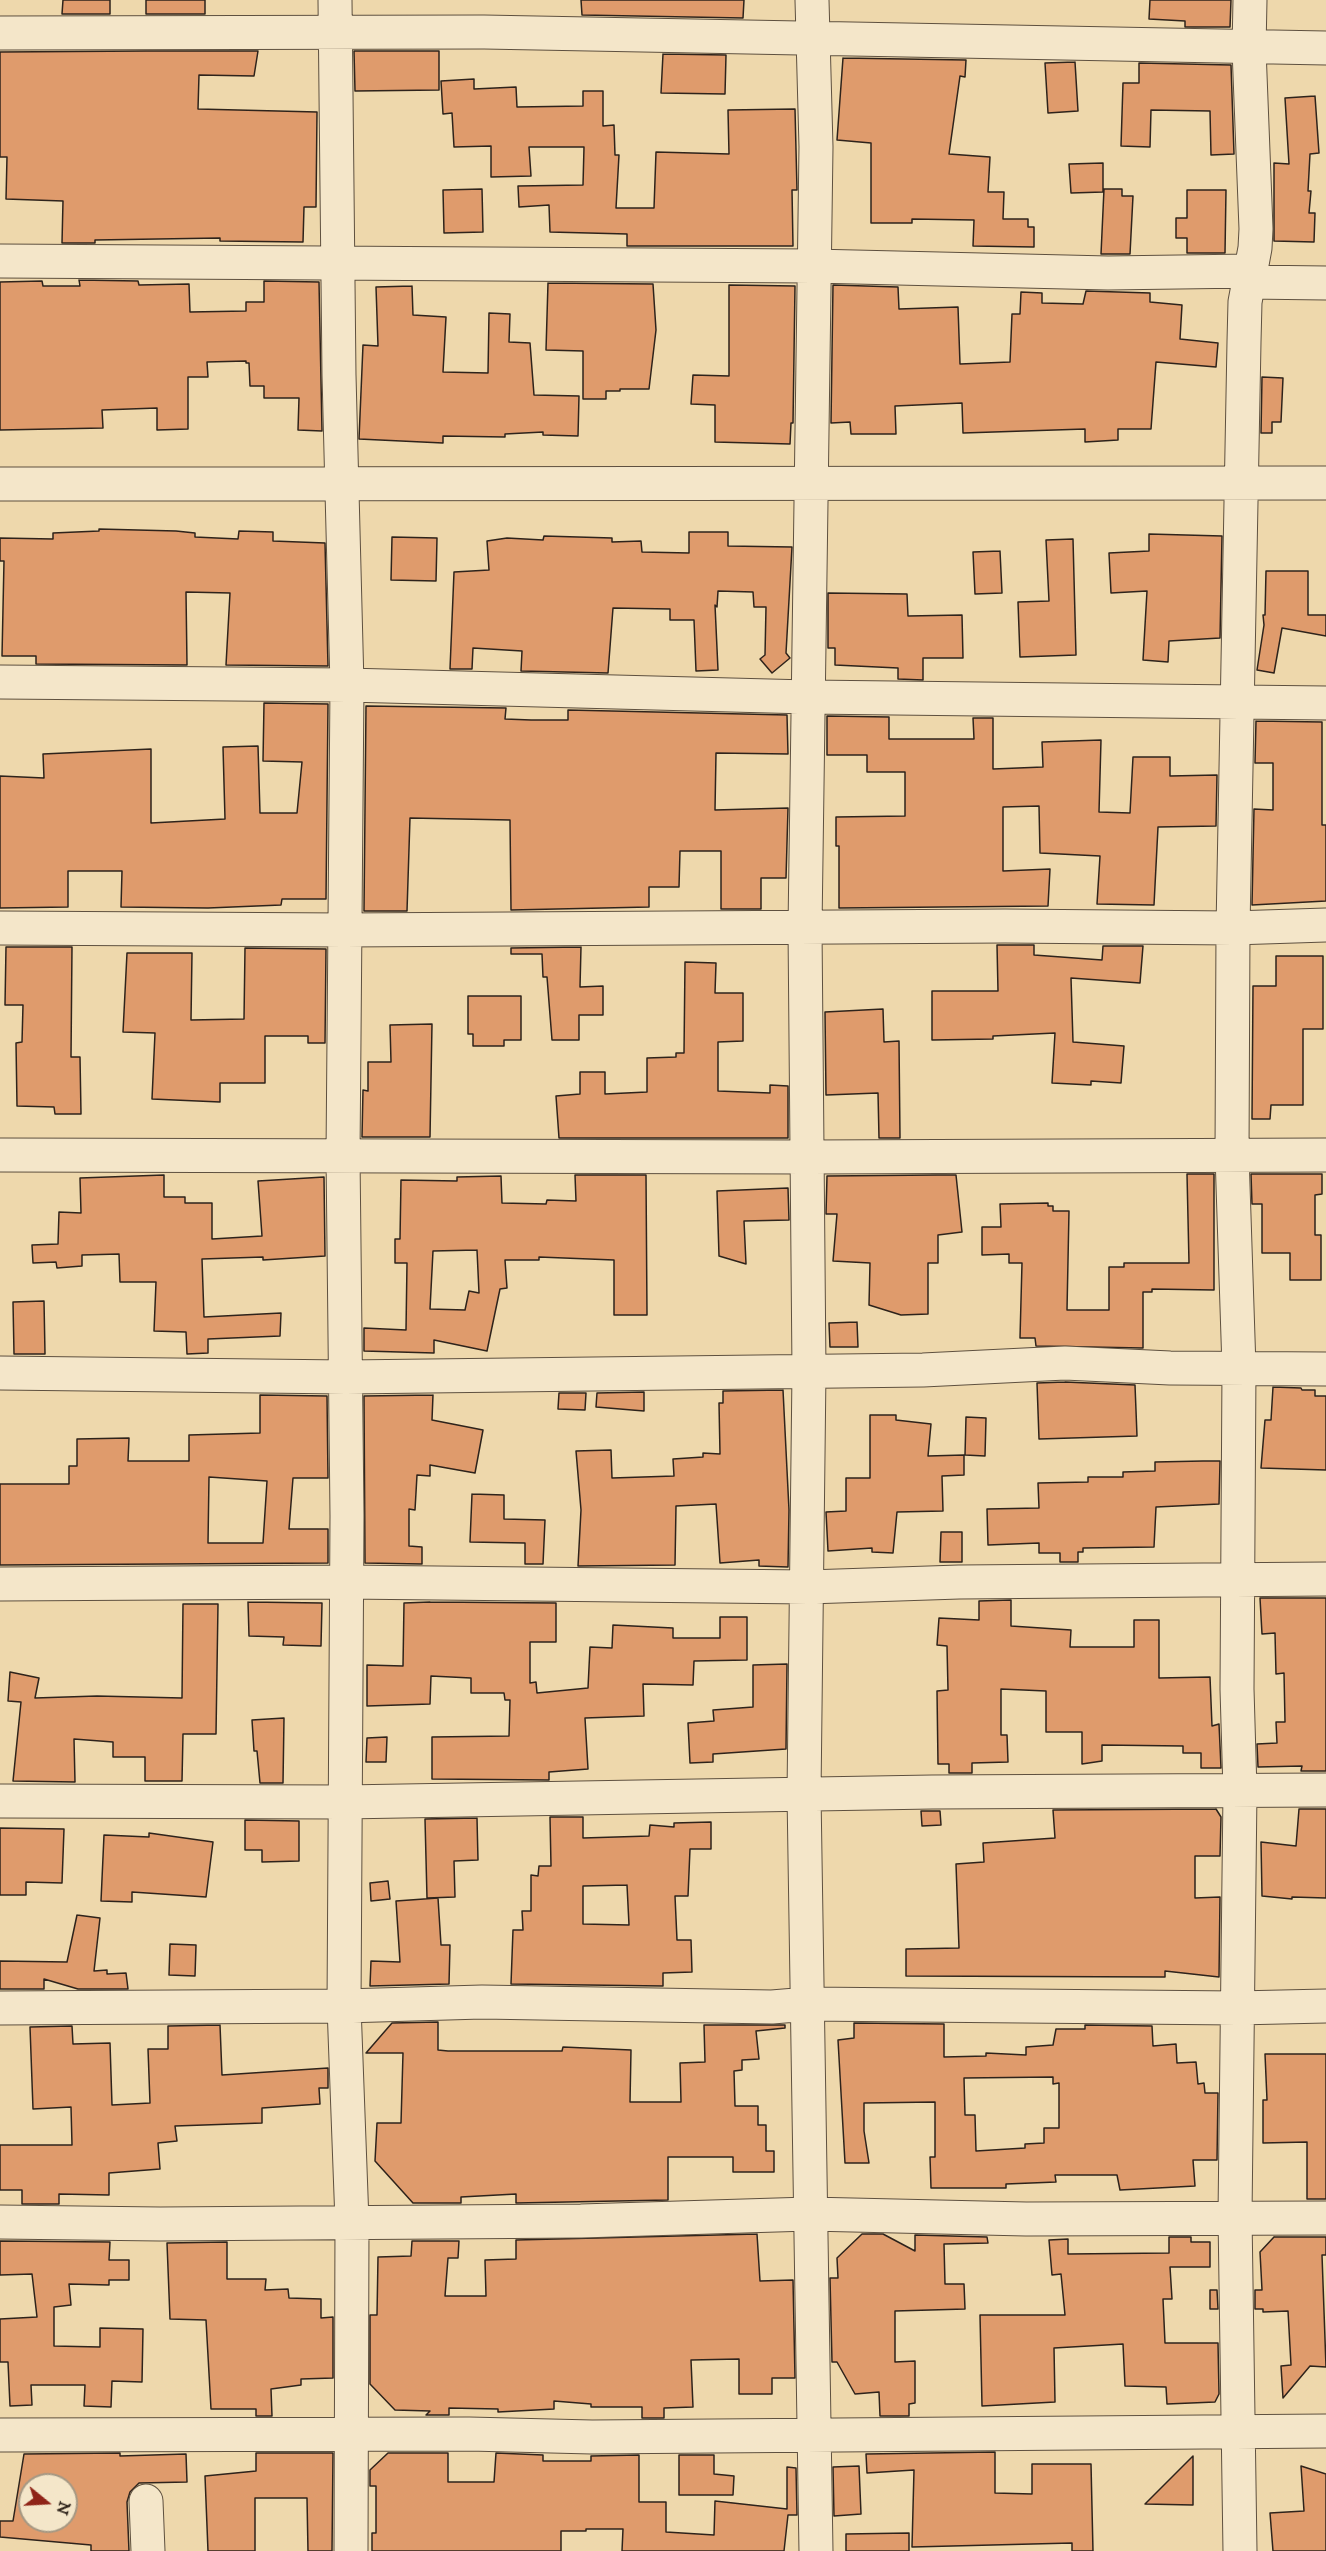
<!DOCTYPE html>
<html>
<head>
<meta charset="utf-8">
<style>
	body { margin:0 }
	#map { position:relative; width:1326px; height:2551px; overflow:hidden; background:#eed8ac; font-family:"IM FELL DW Pica",serif }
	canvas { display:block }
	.north { position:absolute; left:18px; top:2473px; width:60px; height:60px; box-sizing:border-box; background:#f4e6c9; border:2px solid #a59883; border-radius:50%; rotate:108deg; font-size:16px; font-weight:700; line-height:24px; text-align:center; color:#2e231b }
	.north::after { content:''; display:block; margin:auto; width:21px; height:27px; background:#8f2418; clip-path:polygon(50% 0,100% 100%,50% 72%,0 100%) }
</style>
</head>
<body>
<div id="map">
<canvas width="1326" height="2551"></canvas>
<div class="north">N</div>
</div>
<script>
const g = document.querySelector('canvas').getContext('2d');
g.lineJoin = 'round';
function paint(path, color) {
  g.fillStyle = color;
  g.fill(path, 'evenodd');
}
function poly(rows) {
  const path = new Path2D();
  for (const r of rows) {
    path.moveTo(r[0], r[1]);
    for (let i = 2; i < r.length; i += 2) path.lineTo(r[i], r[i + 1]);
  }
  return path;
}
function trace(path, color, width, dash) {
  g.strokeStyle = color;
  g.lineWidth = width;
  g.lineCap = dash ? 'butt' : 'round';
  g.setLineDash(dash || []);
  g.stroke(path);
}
const building = poly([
	[63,0,110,0,110,14,62,14,63,0],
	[146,0,205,0,205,14,146,14,146,0],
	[581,0,744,0,743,18,582,15,581,0],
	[1150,0,1231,0,1230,27,1185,27,1185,21,1149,19,1150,0],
	[146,51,258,51,254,76,199,75,198,109,317,112,316,207,304,207,303,242,220,241,220,238,95,240,95,243,62,243,63,201,6,199,7,157,0,157,0,52,146,51],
	[354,51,439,51,439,90,355,91,354,51],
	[663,54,726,55,725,94,661,93,663,54],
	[843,58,966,60,965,77,960,76,949,154,990,157,988,192,1004,192,1003,219,1028,219,1028,227,1034,227,1034,247,973,246,974,220,912,219,912,223,871,223,871,143,837,140,843,58],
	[1075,62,1078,111,1048,113,1045,63,1075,62],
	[1139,63,1231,65,1234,154,1211,155,1210,111,1151,110,1150,147,1121,146,1123,83,1139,83,1139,63],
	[474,79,474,89,516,87,517,107,583,106,583,91,603,91,603,126,614,125,615,155,619,155,616,208,654,208,656,152,729,154,728,110,795,109,797,190,792,190,793,246,627,246,627,234,550,232,549,205,519,207,518,186,583,185,584,147,529,147,531,176,491,177,491,146,454,147,452,113,443,114,441,81,474,79],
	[1315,96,1319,153,1310,154,1308,191,1311,191,1309,213,1315,213,1314,242,1274,241,1274,163,1289,164,1285,98,1315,96],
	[1103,163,1103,192,1071,193,1069,164,1103,163],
	[482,189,483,232,444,233,443,190,482,189],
	[1104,189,1122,189,1122,196,1133,196,1130,254,1101,254,1104,189],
	[1187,190,1226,190,1225,253,1187,253,1187,238,1176,238,1176,218,1187,218,1187,190],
	[79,280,138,281,139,285,189,284,190,312,246,311,246,302,264,302,264,281,319,282,322,431,298,430,299,398,264,398,264,386,250,386,249,363,246,363,246,361,207,362,208,377,188,377,188,429,157,430,157,408,102,410,103,428,0,430,0,282,42,281,43,286,80,286,79,280],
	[548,283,653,284,656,330,649,389,620,389,620,391,606,391,606,399,583,399,583,351,546,350,548,283],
	[729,285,795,286,793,423,791,423,790,444,715,442,715,405,691,404,693,375,729,376,729,285],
	[833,285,898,287,899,309,958,307,960,364,1010,362,1012,314,1020,314,1021,292,1042,293,1042,303,1083,304,1086,291,1150,293,1150,302,1182,305,1180,339,1218,343,1216,367,1156,362,1151,429,1118,429,1118,440,1085,442,1085,429,963,433,962,403,895,406,896,434,851,434,850,422,831,423,833,285],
	[412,286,413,315,446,317,443,372,488,373,489,313,510,314,509,342,530,343,534,395,579,396,578,436,543,435,543,432,505,434,505,437,443,436,443,443,359,439,363,345,378,346,376,287,412,286],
	[1262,377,1283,378,1281,422,1272,422,1272,433,1261,433,1262,377],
	[99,529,176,531,195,533,195,537,238,539,239,531,273,532,273,541,325,543,328,666,226,665,230,593,186,592,187,665,36,664,36,656,2,656,4,561,0,561,0,538,53,539,53,533,99,531,99,529],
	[689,532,728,532,728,546,792,547,786,653,790,658,772,673,760,659,765,655,766,607,754,607,753,592,718,591,717,607,715,605,718,670,696,671,694,620,670,620,670,609,613,608,608,673,521,671,522,651,473,648,472,669,450,669,454,572,489,570,487,541,507,538,543,540,544,536,612,538,612,542,641,541,642,552,689,553,689,532],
	[1149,534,1222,536,1220,638,1169,641,1168,662,1143,660,1147,591,1111,593,1109,553,1149,551,1149,534],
	[392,537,437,538,436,581,391,580,392,537],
	[1073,539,1076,655,1020,657,1018,602,1049,601,1046,540,1073,539],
	[1000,551,1002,593,975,594,973,552,1000,551],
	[1266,571,1308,571,1308,615,1326,615,1326,636,1282,628,1274,673,1257,670,1264,625,1263,615,1265,615,1266,571],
	[828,593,907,594,908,616,962,615,963,658,923,658,923,680,898,679,898,668,835,665,835,648,828,648,828,593],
	[264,703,328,704,326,899,282,899,281,905,208,908,121,907,122,871,68,871,68,907,0,908,0,776,44,778,43,754,151,749,151,823,225,819,223,747,258,746,260,813,297,813,302,762,263,761,264,703],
	[366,706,506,708,505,719,531,720,568,720,568,710,787,715,788,754,716,753,715,810,788,808,786,878,761,878,761,909,721,909,721,851,680,851,679,887,649,887,649,907,511,910,510,820,410,818,407,911,364,911,366,706],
	[827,716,889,717,889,739,974,739,973,718,993,718,993,769,1043,767,1042,742,1101,740,1099,812,1130,813,1133,757,1170,757,1170,776,1217,775,1216,826,1158,827,1154,905,1097,904,1100,856,1040,853,1039,806,1003,807,1003,871,1050,869,1048,906,839,908,839,846,836,846,836,817,905,816,905,772,867,772,867,755,827,755,827,716],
	[1256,721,1322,722,1322,825,1326,825,1326,901,1252,905,1254,809,1273,810,1273,763,1255,763,1256,721],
	[997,945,1034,945,1034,955,1102,960,1103,946,1143,946,1140,983,1071,978,1073,1042,1124,1046,1121,1083,1091,1081,1091,1085,1052,1083,1055,1033,993,1036,993,1039,932,1040,932,991,998,991,997,945],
	[6,947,72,947,71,1057,80,1057,81,1114,55,1114,54,1107,17,1106,16,1043,22,1042,23,1005,5,1005,6,947],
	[581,947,580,987,603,986,603,1015,579,1015,579,1040,552,1040,547,977,543,977,542,954,511,954,511,948,581,947],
	[245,948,326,949,325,1043,308,1043,308,1036,265,1036,265,1083,220,1083,220,1102,152,1099,155,1033,123,1032,127,953,192,953,191,1020,244,1019,245,948],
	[1276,956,1323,956,1323,1029,1303,1029,1303,1105,1271,1105,1270,1119,1252,1119,1253,986,1276,986,1276,956],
	[685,962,716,963,715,993,743,993,743,1041,718,1042,718,1091,770,1093,770,1085,788,1086,788,1138,559,1138,556,1096,580,1094,580,1072,605,1072,605,1094,647,1092,647,1058,676,1057,676,1053,684,1053,685,962],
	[468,996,521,996,521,1040,504,1040,504,1046,473,1046,473,1034,468,1034,468,996],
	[883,1009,884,1042,899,1041,900,1138,879,1138,878,1093,826,1095,825,1012,883,1009],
	[432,1024,430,1137,362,1137,363,1090,368,1091,368,1062,391,1062,390,1025,432,1024],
	[1187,1174,1214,1174,1214,1290,1152,1289,1152,1292,1143,1292,1143,1348,1036,1346,1035,1338,1020,1338,1022,1263,1009,1263,1009,1254,982,1255,982,1227,1001,1227,1000,1204,1048,1203,1048,1206,1053,1206,1053,1211,1069,1211,1067,1310,1109,1310,1109,1267,1124,1267,1124,1263,1189,1263,1187,1174],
	[1251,1174,1322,1174,1322,1194,1315,1195,1315,1235,1321,1235,1321,1280,1290,1280,1290,1253,1262,1253,1262,1204,1252,1204,1251,1174],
	[164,1175,164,1197,185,1197,185,1203,212,1203,212,1239,262,1236,258,1181,324,1177,325,1256,263,1260,263,1257,202,1259,204,1317,281,1313,280,1336,208,1339,208,1353,187,1354,186,1332,154,1331,156,1282,120,1282,119,1254,82,1255,82,1266,57,1268,56,1262,33,1263,32,1245,58,1244,59,1212,81,1213,80,1178,164,1175],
	[575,1175,646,1175,647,1315,614,1315,614,1260,539,1257,539,1260,505,1260,507,1288,500,1289,487,1351,434,1340,434,1353,364,1351,364,1328,406,1330,407,1263,395,1263,395,1239,400,1239,401,1180,457,1181,457,1177,501,1176,502,1203,546,1204,547,1200,576,1201,575,1175],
	[477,1250,479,1293,469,1291,465,1310,430,1309,433,1251,477,1250],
	[937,1175,956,1175,962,1232,938,1235,938,1263,928,1263,928,1314,901,1315,869,1305,870,1263,833,1261,837,1214,826,1214,827,1176,937,1175],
	[788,1188,789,1220,744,1221,746,1264,719,1256,717,1191,788,1188],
	[44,1301,45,1354,14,1354,13,1302,44,1301],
	[857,1322,858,1347,830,1347,829,1323,857,1322],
	[1065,1382,1135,1385,1137,1436,1039,1439,1037,1383,1065,1382],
	[1273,1387,1301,1388,1302,1390,1315,1390,1315,1396,1326,1396,1326,1470,1261,1468,1265,1420,1271,1420,1273,1387],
	[783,1390,789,1510,788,1567,759,1566,759,1560,720,1563,716,1504,676,1506,675,1565,578,1566,581,1510,576,1451,611,1450,612,1478,674,1476,673,1459,703,1457,703,1453,720,1454,719,1403,723,1403,723,1391,783,1390],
	[644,1392,644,1411,596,1407,597,1393,644,1392],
	[559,1393,586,1393,585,1410,558,1409,559,1393],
	[260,1395,327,1396,328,1478,293,1478,289,1529,328,1529,328,1563,0,1565,0,1484,69,1484,69,1466,77,1466,77,1439,129,1438,128,1461,189,1461,189,1435,260,1433,260,1395],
	[209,1477,267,1481,263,1543,208,1543,209,1477],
	[433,1395,432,1420,483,1430,475,1473,430,1465,430,1476,417,1475,415,1510,409,1509,409,1546,422,1547,422,1564,365,1563,364,1396,433,1395],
	[870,1415,896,1415,896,1420,931,1424,928,1456,964,1455,964,1475,942,1476,943,1511,897,1512,893,1553,872,1552,872,1548,828,1551,826,1512,846,1511,846,1478,870,1478,870,1415],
	[966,1417,986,1418,985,1456,965,1455,966,1417],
	[1203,1461,1220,1461,1219,1504,1156,1507,1154,1547,1083,1548,1083,1552,1078,1552,1078,1562,1060,1562,1060,1553,1039,1553,1039,1543,988,1545,987,1509,1039,1508,1038,1483,1088,1482,1088,1477,1123,1477,1123,1472,1155,1471,1155,1462,1203,1461],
	[472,1494,504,1495,504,1519,545,1520,543,1564,525,1564,525,1543,470,1542,472,1494],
	[941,1532,962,1532,962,1562,940,1562,941,1532],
	[1260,1598,1326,1598,1326,1771,1301,1771,1302,1766,1258,1767,1257,1744,1277,1743,1276,1722,1285,1722,1284,1673,1276,1674,1275,1633,1262,1634,1260,1598],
	[1011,1600,1011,1626,1071,1630,1070,1647,1134,1647,1134,1620,1159,1620,1159,1678,1210,1677,1212,1726,1219,1724,1221,1768,1201,1768,1201,1753,1183,1753,1183,1746,1102,1745,1102,1761,1082,1764,1082,1732,1046,1732,1046,1691,1001,1689,1001,1735,1007,1735,1008,1762,972,1763,972,1773,949,1773,949,1764,938,1764,937,1691,948,1690,947,1646,937,1645,939,1618,979,1620,979,1601,1011,1600],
	[248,1602,322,1603,321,1646,283,1645,284,1637,249,1636,248,1602],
	[430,1602,556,1603,556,1642,530,1642,530,1683,536,1682,537,1693,588,1688,590,1647,612,1648,613,1625,673,1628,673,1638,720,1638,720,1617,747,1617,747,1660,694,1661,693,1685,643,1684,644,1716,585,1718,588,1769,549,1772,549,1780,432,1779,432,1737,509,1736,510,1700,505,1700,504,1693,471,1693,471,1678,431,1676,430,1704,367,1706,367,1665,403,1666,404,1603,430,1602],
	[183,1604,218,1604,216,1734,183,1734,182,1781,145,1781,145,1757,113,1757,113,1742,74,1739,75,1782,13,1781,21,1702,8,1701,10,1672,39,1678,35,1698,97,1696,182,1698,183,1604],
	[787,1664,786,1749,713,1754,713,1762,690,1763,688,1723,714,1721,713,1710,753,1707,753,1665,787,1664],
	[284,1718,283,1783,260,1783,257,1751,254,1751,252,1720,284,1718],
	[387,1737,386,1762,366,1762,367,1738,387,1737],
	[1216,1809,1221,1817,1220,1856,1195,1856,1195,1898,1220,1897,1219,1977,1165,1971,1165,1977,906,1976,906,1949,959,1948,956,1864,984,1862,983,1843,1055,1838,1053,1810,1216,1809],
	[1299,1809,1326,1809,1326,1898,1292,1897,1292,1899,1262,1896,1261,1842,1296,1846,1299,1809],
	[921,1811,940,1811,941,1825,922,1826,921,1811],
	[550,1817,583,1817,583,1838,649,1836,650,1825,674,1827,674,1823,711,1822,711,1849,690,1849,688,1896,675,1896,677,1940,691,1940,692,1972,663,1973,663,1986,511,1984,513,1930,523,1930,522,1911,531,1911,531,1875,538,1876,539,1866,551,1866,550,1817],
	[627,1885,629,1925,583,1924,583,1886,627,1885],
	[477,1818,478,1860,454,1861,455,1897,427,1898,425,1819,477,1818],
	[245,1820,299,1821,299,1861,262,1862,262,1850,245,1850,245,1820],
	[0,1828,64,1829,62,1883,26,1882,26,1895,0,1895,0,1828],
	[149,1833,213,1842,206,1897,132,1892,132,1902,101,1901,104,1835,149,1837,149,1833],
	[388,1881,390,1899,371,1901,370,1883,388,1881],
	[438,1898,441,1945,450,1945,449,1984,370,1986,371,1961,400,1962,396,1901,438,1898],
	[77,1915,100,1918,94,1971,107,1970,107,1974,126,1973,128,1989,78,1989,44,1979,44,1989,0,1989,0,1961,67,1962,77,1915],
	[170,1944,196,1945,195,1976,169,1975,170,1944],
	[438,2022,438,2050,448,2051,562,2051,563,2047,631,2050,630,2102,681,2102,680,2063,705,2062,704,2025,785,2025,785,2028,756,2031,759,2059,742,2060,742,2070,734,2071,735,2106,758,2106,758,2125,766,2125,766,2151,774,2151,774,2172,733,2172,733,2157,668,2157,668,2200,516,2203,516,2194,461,2197,461,2203,413,2203,375,2161,377,2123,401,2123,403,2053,366,2053,392,2023,438,2022],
	[854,2023,944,2024,944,2057,986,2056,986,2053,1026,2055,1026,2047,1053,2045,1056,2029,1085,2029,1085,2025,1152,2026,1153,2046,1176,2044,1177,2063,1196,2062,1198,2084,1204,2083,1205,2093,1218,2093,1217,2160,1193,2160,1195,2186,1120,2190,1117,2175,1055,2175,1056,2182,1006,2184,1006,2188,931,2188,930,2157,935,2157,935,2102,864,2103,864,2131,869,2163,845,2163,838,2040,854,2038,854,2023],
	[1053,2077,1053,2084,1059,2083,1059,2128,1044,2128,1044,2143,1025,2144,1025,2148,976,2151,975,2115,965,2115,964,2078,1053,2077],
	[220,2025,222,2075,328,2068,328,2088,319,2088,320,2104,262,2108,262,2123,175,2126,177,2141,158,2143,160,2169,109,2173,109,2195,59,2194,59,2204,22,2204,22,2190,0,2190,0,2145,72,2145,71,2107,33,2109,30,2027,72,2026,73,2044,110,2043,112,2105,150,2103,148,2049,168,2049,168,2026,220,2025],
	[1265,2054,1326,2054,1326,2199,1307,2199,1307,2142,1263,2143,1263,2100,1267,2100,1265,2054],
	[757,2234,760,2281,793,2280,795,2378,772,2378,772,2394,739,2394,739,2359,691,2360,693,2407,664,2408,664,2418,642,2418,642,2407,591,2407,591,2404,554,2401,554,2409,498,2412,498,2409,449,2408,449,2415,426,2415,430,2411,395,2410,370,2384,370,2315,377,2315,378,2257,411,2256,412,2241,459,2241,458,2258,448,2258,445,2296,486,2296,485,2260,516,2259,516,2240,757,2234],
	[862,2234,883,2234,915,2251,915,2235,987,2237,988,2243,944,2244,945,2284,964,2284,965,2309,895,2311,895,2362,915,2361,915,2403,909,2404,909,2416,880,2416,879,2392,855,2394,837,2362,832,2362,830,2278,838,2278,837,2258,862,2234],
	[1169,2237,1191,2237,1191,2242,1210,2242,1210,2267,1170,2267,1172,2299,1163,2299,1165,2343,1218,2343,1219,2394,1215,2402,1167,2404,1166,2387,1125,2386,1123,2344,1054,2348,1055,2402,982,2406,980,2315,1065,2315,1061,2274,1052,2275,1049,2240,1068,2239,1068,2254,1169,2253,1169,2237],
	[1274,2237,1326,2237,1326,2255,1322,2255,1326,2367,1310,2366,1283,2398,1281,2366,1291,2365,1288,2311,1263,2312,1263,2309,1255,2309,1255,2290,1262,2290,1260,2252,1274,2237],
	[0,2241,110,2242,109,2260,129,2260,129,2280,109,2280,109,2285,69,2284,71,2305,54,2307,54,2346,100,2347,100,2328,143,2329,142,2382,112,2381,111,2407,84,2406,85,2385,31,2385,32,2405,10,2406,8,2362,0,2362,0,2319,37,2317,32,2274,0,2275,0,2241],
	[227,2242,227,2279,266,2279,265,2290,288,2289,289,2298,321,2299,321,2318,333,2317,333,2378,301,2379,301,2385,271,2389,272,2416,256,2416,256,2409,211,2409,206,2320,170,2319,167,2243,227,2242],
	[1210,2290,1217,2290,1218,2309,1210,2309,1210,2290],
	[995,2452,995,2493,1032,2494,1032,2464,1091,2464,1093,2551,1072,2551,1072,2543,912,2547,914,2470,867,2473,866,2454,995,2452],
	[120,2453,120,2456,186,2454,187,2482,139,2483,130,2492,127,2502,129,2551,91,2551,91,2545,0,2537,0,2521,13,2521,24,2454,120,2453],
	[30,2485,66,2485,66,2521,30,2521,30,2485],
	[256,2453,333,2453,332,2551,308,2551,307,2498,255,2498,255,2551,208,2551,205,2476,256,2471,256,2453],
	[388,2453,448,2453,448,2482,494,2482,496,2453,543,2455,543,2461,591,2461,591,2456,639,2455,639,2502,666,2502,666,2532,714,2535,715,2501,787,2509,787,2467,796,2468,797,2515,788,2515,784,2551,622,2551,623,2529,586,2529,586,2531,561,2531,561,2551,372,2551,372,2533,376,2533,376,2486,370,2486,370,2470,388,2453],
	[679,2455,714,2455,714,2474,734,2476,733,2495,679,2495,679,2455],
	[1193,2456,1193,2505,1145,2504,1193,2456],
	[859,2466,861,2514,834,2516,833,2467,859,2466],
	[1301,2466,1326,2474,1326,2551,1273,2551,1270,2513,1304,2511,1301,2466],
	[909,2533,909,2551,846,2551,846,2534,909,2533]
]);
paint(building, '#df9b6c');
trace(building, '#2e231b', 1.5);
const minor = poly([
	[335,0,339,375,347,685,343,1155,347,1516,344,2006,352,2222,351,2551],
	[812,0,816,147,805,928,809,1371,804,1794,816,2551],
	[0,33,484,32,1326,48],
	[0,261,813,266,1108,273,1250,271],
	[1248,282,1326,283],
	[0,484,1326,483],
	[0,682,347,685,808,697,1326,703],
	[0,928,344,930,1005,926,1233,928,1326,925],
	[0,1155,809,1157,1326,1155],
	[0,1373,346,1377,923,1370,1065,1363,1170,1368,1326,1369],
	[0,1584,345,1582,808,1587,959,1582,1326,1579],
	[0,1801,344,1802,932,1792,1326,1790],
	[0,2008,344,2006,482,2002,772,2007,808,2004,1237,2008,1326,2006],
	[0,2222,160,2224,581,2221,809,2214,1026,2219,1326,2218],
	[0,2435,469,2434,592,2437,1326,2431],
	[146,2501,148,2551],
	[1240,2551,1235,2216,1240,1791,1237,1689,1239,1368,1232,1155,1233,928,1244,342,1245,302,1255,248,1256,229,1249,49,1250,0]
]);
trace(minor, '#5e503f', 35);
trace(minor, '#f4e6c9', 33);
</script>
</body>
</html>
